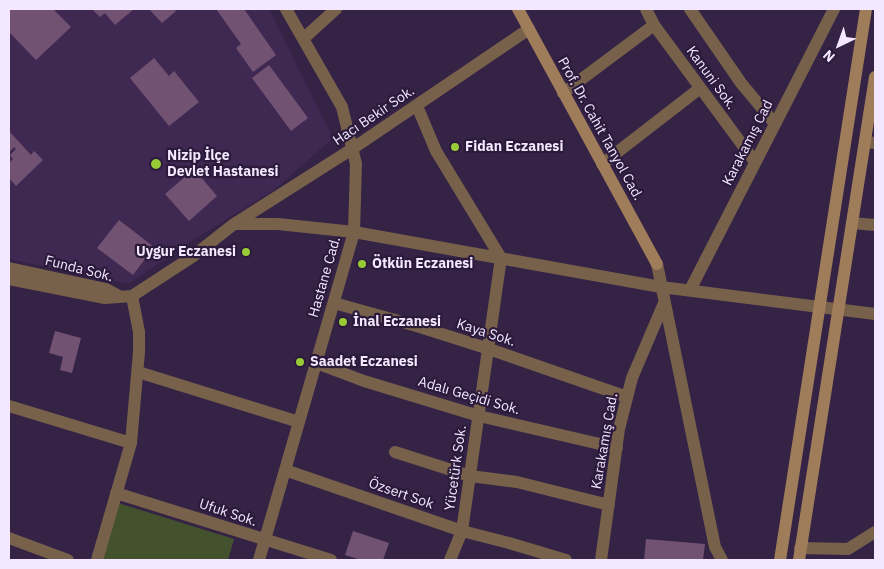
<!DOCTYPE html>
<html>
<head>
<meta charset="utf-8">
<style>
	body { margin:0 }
	#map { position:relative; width:884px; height:569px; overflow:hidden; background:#352346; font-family:"IBM Plex Sans",sans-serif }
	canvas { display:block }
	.frame { position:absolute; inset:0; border:10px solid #f3e8ff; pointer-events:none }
	.north { position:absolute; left:814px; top:20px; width:50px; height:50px; -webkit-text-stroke:4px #2b1a3b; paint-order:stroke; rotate:222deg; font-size:14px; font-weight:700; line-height:20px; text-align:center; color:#f3e8ff }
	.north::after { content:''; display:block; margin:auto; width:18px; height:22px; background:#f3e8ff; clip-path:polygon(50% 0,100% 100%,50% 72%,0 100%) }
</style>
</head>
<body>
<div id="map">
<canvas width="884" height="569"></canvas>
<div class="frame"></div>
<div class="north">N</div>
</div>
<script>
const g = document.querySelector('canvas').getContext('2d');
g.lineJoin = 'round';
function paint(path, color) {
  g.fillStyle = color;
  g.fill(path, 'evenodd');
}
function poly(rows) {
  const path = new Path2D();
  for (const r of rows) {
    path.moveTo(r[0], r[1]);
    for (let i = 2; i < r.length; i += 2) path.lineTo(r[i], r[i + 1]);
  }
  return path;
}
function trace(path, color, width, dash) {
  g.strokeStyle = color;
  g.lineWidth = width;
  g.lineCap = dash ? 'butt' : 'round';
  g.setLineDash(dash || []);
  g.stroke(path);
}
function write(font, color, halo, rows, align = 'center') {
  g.font = font + ' "IBM Plex Sans",sans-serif';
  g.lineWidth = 4.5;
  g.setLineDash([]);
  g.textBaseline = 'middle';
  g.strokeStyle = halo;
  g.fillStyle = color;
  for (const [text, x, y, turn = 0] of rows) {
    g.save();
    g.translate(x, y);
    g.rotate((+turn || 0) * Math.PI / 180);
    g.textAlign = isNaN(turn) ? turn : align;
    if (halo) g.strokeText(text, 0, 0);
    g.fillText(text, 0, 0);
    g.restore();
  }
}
paint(poly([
	[9,9,269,9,333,138,274,190,188,243,129,284,9,259]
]), '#3f2952');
paint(poly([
	[118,503,234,539,228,560,102,560]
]), '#43522d');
paint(poly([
	[9,9,53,9,71,27,36,60,9,32],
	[92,9,134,9,115,25,105,13,100,17],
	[149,9,173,9,176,11,162,23],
	[216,9,244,9,276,55,253,72,236,48,241,44],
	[154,58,169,76,174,71,199,102,169,126,130,78],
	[269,65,308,118,291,131,252,78],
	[9,131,31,155,34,151,43,160,16,186,9,178,9,163,13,159,10,155,16,149,14,147,9,152],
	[194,169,217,196,189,221,165,194],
	[119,220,154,247,133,275,97,248],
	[55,331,81,338,72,373,60,370,63,357,49,353],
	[353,531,389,543,383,560,361,560,345,555],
	[646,539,705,544,703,560,644,560]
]), '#725272');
trace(poly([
	[646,9,654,25,755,162],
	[690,9,741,83,775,124],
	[303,39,336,9],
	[563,93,654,25],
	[417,106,436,151,501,258,462,531,450,560],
	[865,142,875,143],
	[602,164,699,89],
	[852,223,875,225],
	[234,224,352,149,529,29],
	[657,264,715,547,722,560],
	[9,268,106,289,119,296],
	[9,279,105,298,132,296,192,257,234,224,278,224,354,232,661,287,875,314],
	[690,290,834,9],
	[334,303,420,327,489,349,627,397],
	[316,363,364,381,479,416,617,448],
	[138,372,299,422],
	[9,406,131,443],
	[395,452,470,476,517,482,609,505],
	[285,470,462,531,509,543,566,560],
	[116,493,331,560],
	[9,538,68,560],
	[800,548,848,549,875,532],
	[97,560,131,443,139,352,139,332,132,296],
	[259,560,354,232,356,164,342,107,286,9],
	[601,560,619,429,632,378,664,303]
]), '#77614b', 12);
trace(poly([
	[518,9,657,264],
	[780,560,866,9],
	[799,560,875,77]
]), '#a07d5a', 12);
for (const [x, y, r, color] of [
	[455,147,5,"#99cb36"],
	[156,164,6,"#99cb36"],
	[246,252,5,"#99cb36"],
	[362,264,5,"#99cb36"],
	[343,322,5,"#99cb36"],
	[300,362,5,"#99cb36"]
]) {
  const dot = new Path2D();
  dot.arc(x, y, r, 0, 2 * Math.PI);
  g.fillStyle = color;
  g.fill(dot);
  trace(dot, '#2b1a3b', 2);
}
write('14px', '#f3e8ff', '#2b1a3b', [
	["Kanuni Sok.",711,78,54],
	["Hacı Bekir Sok.",374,116,-34],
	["Prof. Dr. Cahit Tanyol Cad.",600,129,61],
	["Karakamış Cad",748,143,-63],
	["Funda Sok.",79,269,14],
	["Hastane Cad.",325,277,-74],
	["Kaya Sok.",486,333,18],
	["Adalı Geçidi Sok.",469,396,16],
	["Karakamış Cad.",605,441,-80],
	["Yücetürk Sok.",456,468,-82],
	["Özsert Sok",401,494,19],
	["Ufuk Sok.",228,513,18]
]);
write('bold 14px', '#f3e8ff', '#2b1a3b', [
	["Fidan Eczanesi",465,147],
	["Nizip İlçe",167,156],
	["Devlet Hastanesi",167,172],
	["Uygur Eczanesi",236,252,"right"],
	["Ötkün Eczanesi",372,264],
	["İnal Eczanesi",353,322],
	["Saadet Eczanesi",310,362]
], 'left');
</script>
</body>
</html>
